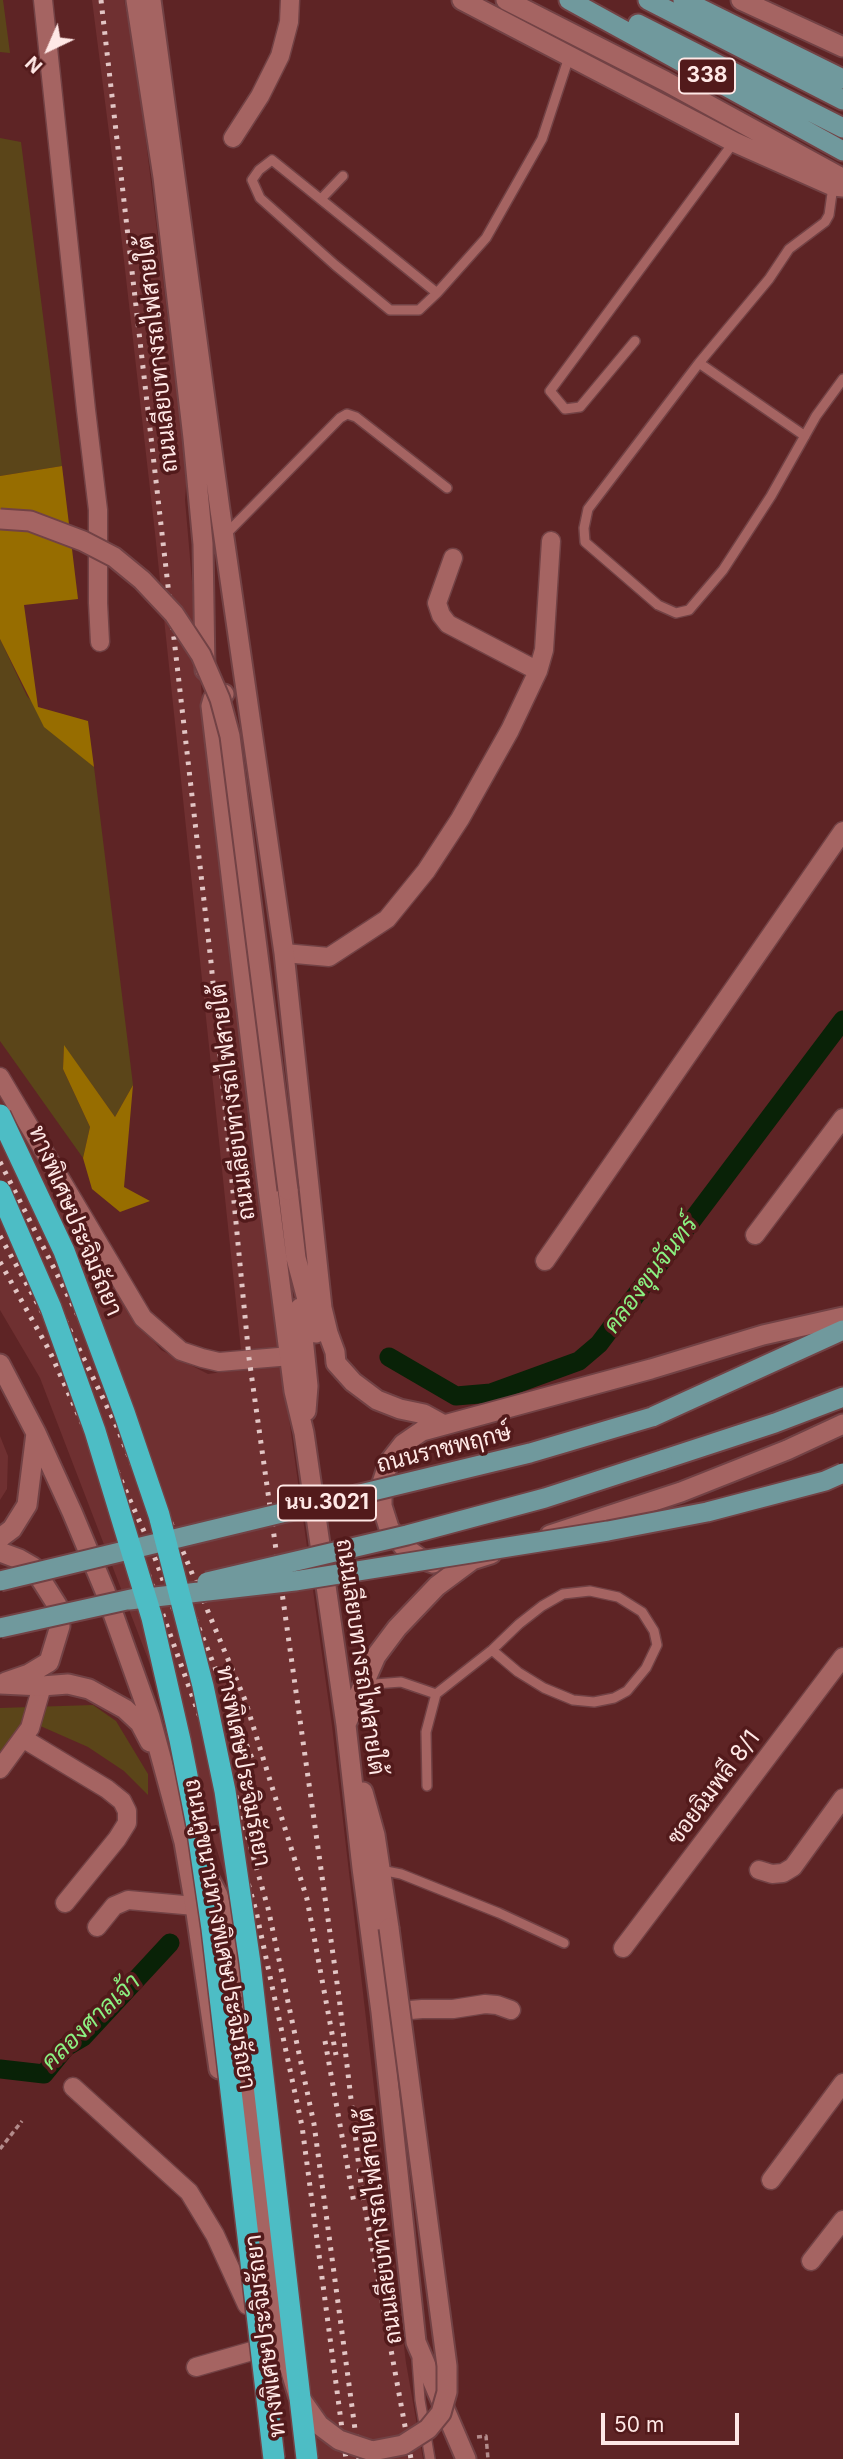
<!DOCTYPE html>
<html>
<head>
<meta charset="utf-8">
<style>
	body { margin:0 }
	#map { position:relative; width:843px; height:2459px; overflow:hidden; background:#5e2425; font-family:Inter,sans-serif }
	canvas { display:block }
	.north { position:absolute; left:14px; top:14px; width:70px; height:70px; -webkit-text-stroke:5px #521a1b; paint-order:stroke; rotate:224deg; font-size:19px; font-weight:700; line-height:28px; text-align:center; color:#ffe8e6 }
	.north::after { content:''; display:block; margin:auto; width:24px; height:32px; background:#ffe8e6; clip-path:polygon(50% 0,100% 100%,50% 72%,0 100%) }
	.scale { position:absolute; left:601px; top:2413px; width:138px; height:32px; box-sizing:border-box; border:4px solid #ffe8e6; border-top:0; padding-left:9px; font-size:21px; line-height:24px; white-space:nowrap; color:#ffe8e6; -webkit-text-stroke:5px #521a1b; paint-order:stroke }
</style>
</head>
<body>
<div id="map">
<canvas width="843" height="2459"></canvas>
<div class="north">N</div>
<div class="scale">50 m</div>
</div>
<script>
const g = document.querySelector('canvas').getContext('2d');
g.lineJoin = 'round';
function paint(path, color) {
  g.fillStyle = color;
  g.fill(path, 'evenodd');
}
function poly(rows) {
  const path = new Path2D();
  for (const r of rows) {
    path.moveTo(r[0], r[1]);
    for (let i = 2; i < r.length; i += 2) path.lineTo(r[i], r[i + 1]);
  }
  return path;
}
function trace(path, color, width, dash) {
  g.strokeStyle = color;
  g.lineWidth = width;
  g.lineCap = dash ? 'butt' : 'round';
  g.setLineDash(dash || []);
  g.stroke(path);
}
function write(font, color, halo, rows, align = 'center') {
  g.font = font + ' Inter,Sarabun,sans-serif';
  g.lineWidth = 7;
  g.setLineDash([]);
  g.textBaseline = 'middle';
  g.strokeStyle = halo;
  g.fillStyle = color;
  for (const [text, x, y, turn = 0] of rows) {
    g.save();
    g.translate(x, y);
    g.rotate((+turn || 0) * Math.PI / 180);
    g.textAlign = isNaN(turn) ? turn : align;
    if (halo) g.strokeText(text, 0, 0);
    g.fillText(text, 0, 0);
    g.restore();
  }
}
paint(poly([
	[92,0,124,0,136,61,187,473,185,500,203,709,282,1368,332,1726,406,2363,423,2459,317,2459,269,2026,217,1850,148,1659,40,1378,0,1310,0,1094,134,1317,161,1350,208,1374,243,1369,155,533,113,164],
	[0,1436,8,1456,7,1489,0,1500]
]), '#6f3031');
paint(poly([
	[0,0,3,0,10,53,0,52],
	[0,138,21,142,62,466,0,476],
	[0,639,27,696,75,750,94,767,133,1085,115,1117,64,1046,63,1069,90,1127,83,1158,0,1041],
	[93,1705,116,1721,148,1774,148,1795,124,1771,88,1747,29,1721,0,1758,0,1708]
]), '#5b4519');
paint(poly([
	[62,466,78,599,24,605,38,707,88,721,94,767,44,727,0,639,0,476],
	[64,1045,115,1117,133,1085,124,1187,150,1201,120,1212,92,1189,83,1158,90,1127,63,1069]
]), '#976d00');
trace(poly([
	[389,1357,456,1396,491,1393,579,1361,599,1344,843,1020],
	[0,2069,44,2074,66,2047,83,2037,170,1943]
]), '#092207', 19);
const service = poly([
	[833,186,829,215,825,222,789,249,769,279,699,363,588,509,584,528,585,542,658,605,676,613,689,610,723,570,771,496,816,416,843,379],
	[321,199,343,176],
	[437,293,272,160,259,170,252,180,260,198,335,265,390,310,419,310,437,293,486,238,542,139,569,57],
	[635,341,580,407,565,409,550,391,734,142],
	[699,363,805,436],
	[226,534,340,418,347,414,356,417,447,488],
	[362,1685,401,1682,436,1694],
	[427,1786,426,1732,436,1694,492,1650,519,1624,542,1606,563,1594,590,1591,618,1597,642,1612,654,1631,657,1645,646,1668,627,1691,614,1698,594,1702,573,1700,544,1688,518,1672,492,1650],
	[381,1870,401,1874,499,1913,564,1943],
	[417,2360,420,2400,430,2459]
]);
const minor = poly([
	[43,0,86,410,98,510,98,603,100,642],
	[233,138,260,96,280,56,289,22,290,0],
	[453,558,437,603,441,615,448,624,538,671],
	[284,953,329,957,387,919,426,871,460,819,510,730,538,671,544,650,551,541],
	[0,1077,143,1318,181,1351,202,1358,219,1362,291,1356],
	[755,1235,843,1118],
	[545,1261,843,831],
	[24,1739,107,1789,122,1801,127,1811,127,1823,117,1839,65,1903],
	[0,1769,30,1728,42,1686],
	[759,1870,772,1874,783,1873,793,1867,843,1798],
	[97,1927,114,1906,128,1900,195,1906],
	[623,1948,843,1657],
	[387,2012,422,2009,453,2009,485,2004,497,2005,511,2010],
	[73,2087,189,2192,215,2235,247,2305],
	[771,2180,843,2083],
	[811,2261,843,2220],
	[196,2367,252,2351]
]);
const secondary = poly([
	[136,0,163,177,193,438,203,544,205,670],
	[151,0,220,510,284,953,322,1308,328,1333,335,1352,336,1363,353,1382,377,1400,400,1409,424,1414,444,1425],
	[462,0,734,142,833,186,843,187],
	[506,0,665,81,842,178],
	[741,0,843,47],
	[224,694,213,699,211,706,269,1197,294,1391,304,1433,346,1725,362,1868,381,2012,416,2342,466,2459],
	[288,1190,296,1258,316,1333],
	[300,1308,308,1386,306,1411],
	[0,1364,36,1433,72,1512,105,1591,150,1717,184,1842,195,1906,219,2069],
	[550,1535,681,1492,787,1450,843,1424],
	[0,1538,12,1529,27,1505,36,1433],
	[0,1552,19,1559,33,1567,57,1605,60,1626,49,1662,29,1674,6,1682],
	[433,1563,421,1559,403,1546,389,1528,382,1506,382,1483,389,1462,403,1444,422,1431,651,1369,763,1335,843,1317],
	[0,1684,42,1686,68,1684,89,1689,125,1709,140,1723,150,1742],
	[347,1722,376,1656,397,1628,437,1586,472,1560,491,1554],
	[363,1792,375,1835,389,1928],
	[205,1871,218,1895,223,1916,238,2021]
]);
const primary = poly([
	[569,0,843,151],
	[648,0,843,100],
	[683,0,843,79],
	[638,24,843,128],
	[652,1417,843,1330],
	[662,1460,775,1423,843,1397]
]);
trace(service, '#724245', 12);
trace(minor, '#724245', 21);
trace(secondary, '#724245', 23);
trace(primary, '#724245', 23);
trace(poly([
	[0,2149,22,2121],
	[477,2437,486,2436,488,2459]
]), '#b38b8b', 3.5, [5, 3.5]);
trace(service, '#a56462', 9);
trace(minor, '#a56462', 18);
trace(secondary, '#a56462', 19);
trace(primary, '#70999d', 19);
trace(poly([
	[101,0,211,962,249,1358,339,1997,362,2193],
	[0,1162,94,1347,166,1511,245,1700,307,1899,336,2055],
	[0,1200,48,1285,117,1427,258,1773],
	[0,1236,60,1344,151,1547,217,1730,268,1908,314,2124,359,2459],
	[0,1262,49,1350,140,1551,206,1734,256,1911,302,2126,346,2459],
	[325,2041,354,2203],
	[361,2186,411,2459]
]), '#e2c5c4', 5, [3.5, 7]);
const secondaryBridge = poly([
	[0,519,30,521,83,541,114,557,142,580,174,614,201,655,220,699,230,736,288,1190],
	[238,2021,276,2308,285,2352,298,2395,319,2425,339,2440,372,2451,403,2445,428,2429,441,2413,447,2392,447,2366,389,1928]
]);
const primaryBridge = poly([
	[0,1581,530,1453,652,1417],
	[207,1582,407,1535,545,1498,662,1460],
	[129,1600,295,1581,608,1531,707,1512,825,1481,843,1473],
	[0,1628,140,1597]
]);
const motorwayBridge = poly([
	[0,1115,64,1251,124,1412,159,1515,203,1686,225,1791,250,1963,307,2459],
	[0,1191,51,1308,95,1431,152,1618,180,1740,197,1826,212,1929,274,2459]
]);
trace(secondaryBridge, '#724245', 23, []);
trace(primaryBridge, '#724245', 23, []);
trace(motorwayBridge, '#724245', 24, []);
trace(secondaryBridge, '#a56462', 19);
trace(primaryBridge, '#70999d', 19);
trace(motorwayBridge, '#4dbdc5', 21);
for (const [x, y, w] of [
	[707,76,56],
	[327,1503,98]
]) {
  const box = new Path2D();
  box.roundRect(x - w / 2, y - 17.5, w, 35, 5);
  g.fillStyle = '#521a1b';
  g.fill(box);
  trace(box, '#ffe8e6', 2);
}
write('bold 21px', '#ffe8e6', null, [
	["338",707,76],
	["นบ.3021",327,1503]
]);
write('23px', '#ffe8e6', '#521a1b', [
	["ถนนเลียบทางรถไฟสายใต้",158,354,-96],
	["ถนนเลียบทางรถไฟสายใต้",233,1102,-97],
	["ทางพิเศษประจิมรัถยา",75,1221,67],
	["ถนนราชพฤกษ์",444,1449,-14],
	["ถนนเลียบทางรถไฟสายใต้",360,1657,82],
	["ทางพิเศษประจิมรัถยา",243,1766,79],
	["ซอยฉิมพลี 8/1",714,1788,-53],
	["ถนนคู่ขนานทางพิเศษประจิมรัถยา",220,1934,80],
	["ถนนเลียบทางรถไฟสายใต้",380,2226,-97],
	["ทางพิเศษประจิมรัถยา",266,2336,-97]
]);
write('italic 24px', '#8bf081', '#521a1b', [
	["คลองขุนจันทร์",651,1275,-53],
	["คลองศาลเจ้า",91,2022,-44]
]);
</script>
</body>
</html>
